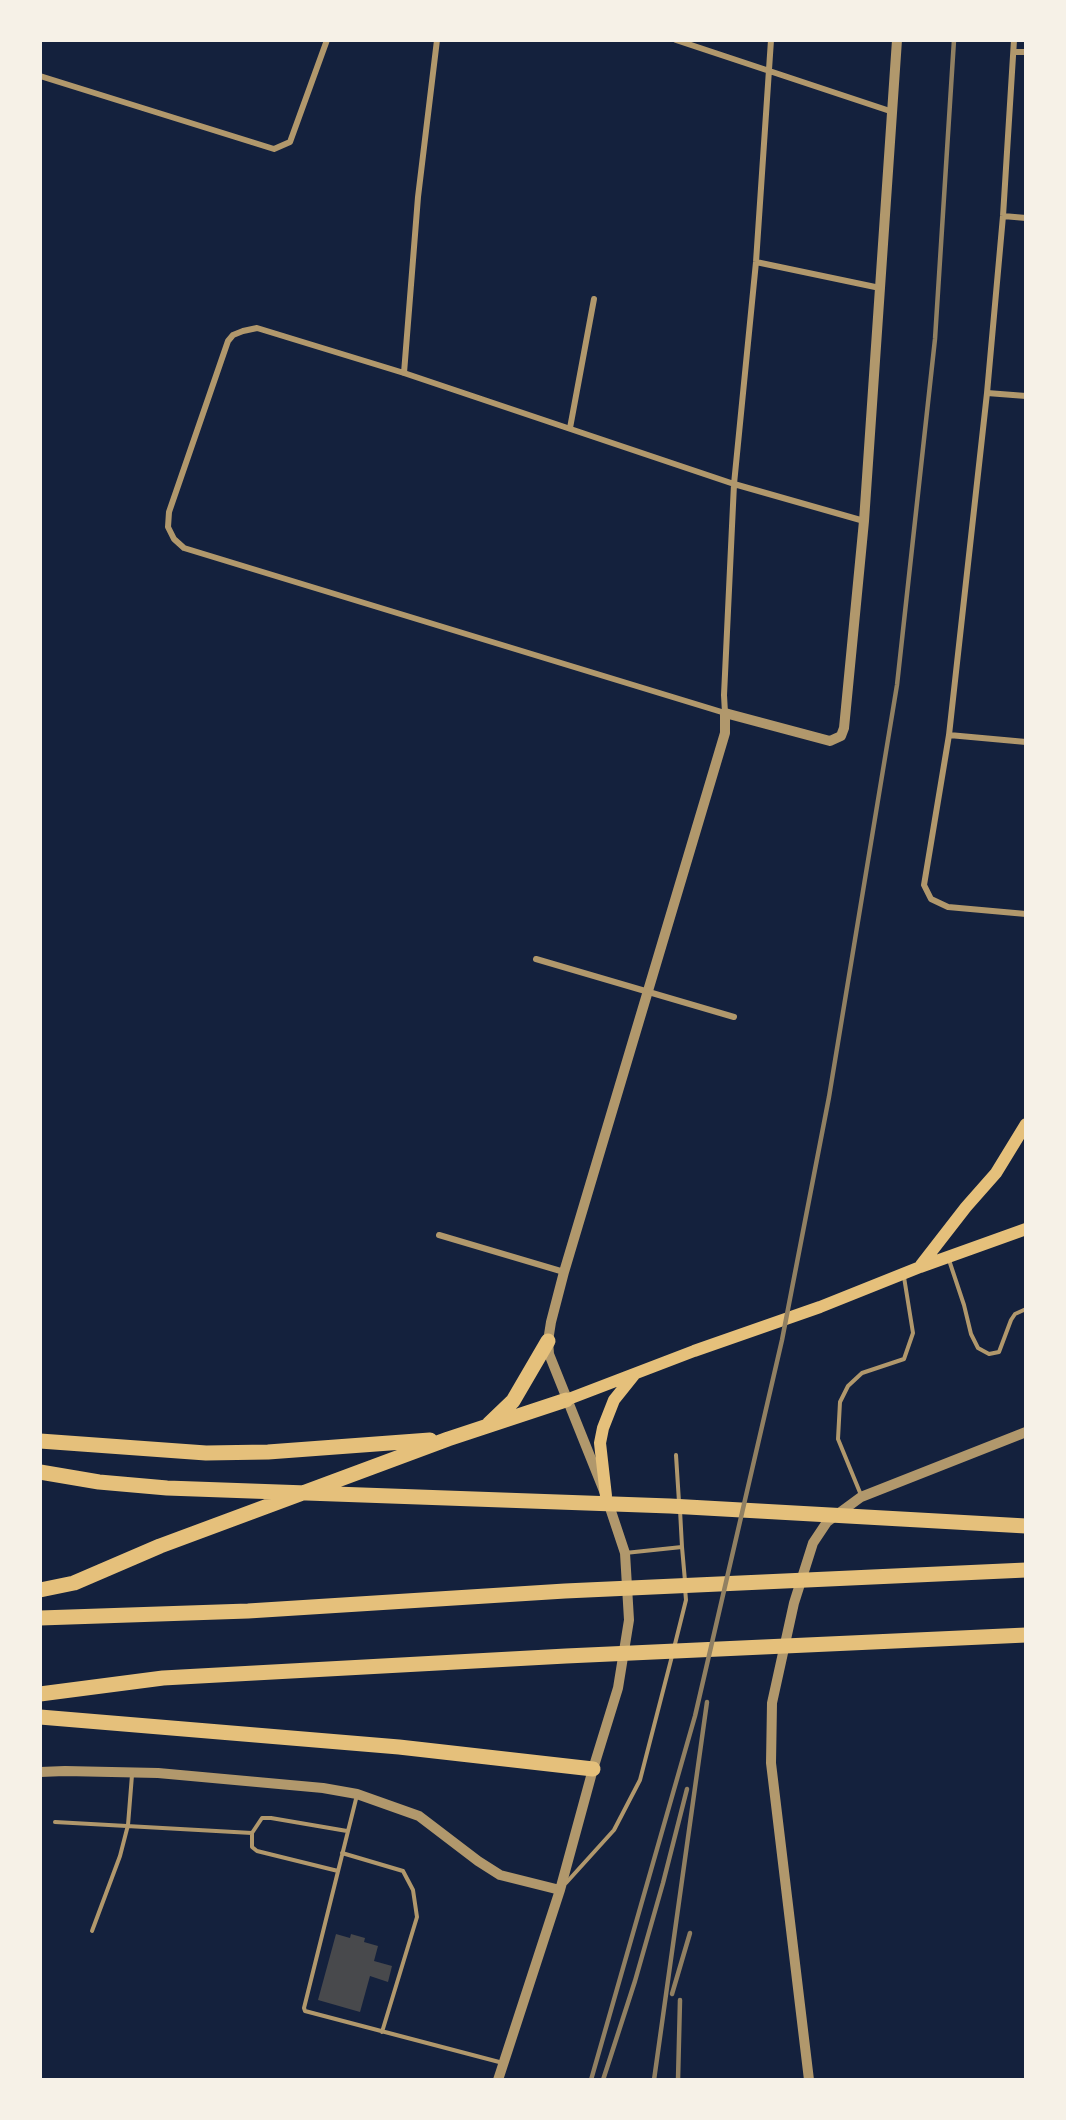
<!DOCTYPE html>
<html>
<head>
<meta charset="utf-8">
<style>
	body { margin:0 }
	#map { position:relative; width:1066px; height:2120px; overflow:hidden; background:#14213d; font-family:"Nunito Sans",sans-serif }
	canvas { display:block }
	.frame { position:absolute; inset:0; border:42px solid #f6f1e7; pointer-events:none }
</style>
</head>
<body>
<div id="map">
<canvas width="1066" height="2120"></canvas>
<div class="frame"></div>
</div>
<script>
const g = document.querySelector('canvas').getContext('2d');
g.lineJoin = 'round';
function paint(path, color) {
  g.fillStyle = color;
  g.fill(path, 'evenodd');
}
function poly(rows) {
  const path = new Path2D();
  for (const r of rows) {
    path.moveTo(r[0], r[1]);
    for (let i = 2; i < r.length; i += 2) path.lineTo(r[i], r[i + 1]);
  }
  return path;
}
function trace(path, color, width, dash) {
  g.strokeStyle = color;
  g.lineWidth = width;
  g.lineCap = dash ? 'butt' : 'round';
  g.setLineDash(dash || []);
  g.stroke(path);
}
paint(poly([
	[336,1934,350,1938,351,1934,365,1938,364,1942,378,1946,374,1961,392,1966,388,1982,370,1976,360,2012,318,2000]
]), '#48494c');
trace(poly([
	[949,1260,964,1305,971,1334,978,1348,989,1354,999,1352,1011,1320,1015,1314,1026,1309],
	[676,1455,679,1502],
	[861,1495,838,1439,840,1402,848,1386,862,1373,904,1359,913,1333,904,1277],
	[680,1510,682,1547],
	[625,1553,682,1547,685,1581],
	[674,1648,686,1600,685,1588],
	[357,1795,304,2008,305,2011,503,2063],
	[55,1822,252,1833],
	[342,1853,403,1871,413,1890,417,1917,382,2032],
	[338,1871,257,1851,252,1847,252,1833,262,1818,271,1818,347,1831],
	[566,1883,614,1830,640,1780,672,1656],
	[92,1931,120,1856,128,1825,132,1775]
]), '#b1986c', 4);
trace(poly([
	[676,40,893,112],
	[771,40,756,262,734,484,724,695,725,713,184,548,174,539,168,527,169,512,228,341,233,335,243,331,257,328,404,373,734,484,864,521],
	[1014,40,1003,216,987,393,949,735,924,885,931,899,948,907,1026,914],
	[1014,52,1026,52],
	[40,76,274,149,290,142,327,40],
	[1003,216,1026,218],
	[756,262,880,288],
	[404,373,418,197,437,40],
	[987,393,1026,396],
	[570,428,594,299],
	[949,735,1026,742],
	[536,959,734,1017],
	[439,1235,564,1272]
]), '#b1986c', 6);
trace(poly([
	[40,1772,65,1771,158,1773,323,1788,357,1794,419,1816,478,1861,500,1875,560,1890],
	[498,2080,560,1890,593,1769,618,1688,629,1620,625,1553,606,1496,549,1354,548,1341,551,1322,564,1272,725,733,725,713,830,741,841,736,844,728,864,521,897,40],
	[809,2080,771,1763,772,1703,794,1603,813,1543,827,1522,861,1497,1026,1432]
]), '#b1986c', 10);
trace(poly([
	[921,1265,966,1207,996,1173,1026,1124],
	[566,1400,694,1351,820,1307,920,1267,1026,1229],
	[606,1496,600,1443,603,1428,614,1400,634,1375]
]), '#e5c07b', 12);
trace(poly([
	[489,1424,513,1401,548,1341],
	[40,1441,206,1453,268,1452,430,1440],
	[40,1472,99,1482,167,1488,670,1506,1026,1526],
	[40,1590,74,1583,160,1546,448,1439,566,1400],
	[40,1618,248,1611,565,1591,1026,1570],
	[40,1694,163,1678,566,1656,1026,1635],
	[40,1717,399,1747,593,1769]
]), '#e5c07b', 15);
trace(poly([
	[672,1994,690,1933],
	[591,2080,695,1716,782,1340,829,1097,897,685,935,339,954,40],
	[603,2080,635,1981,663,1883,687,1789],
	[654,2080,707,1702],
	[678,2080,680,2000]
]), '#918062', 4.5);
</script>
</body>
</html>
